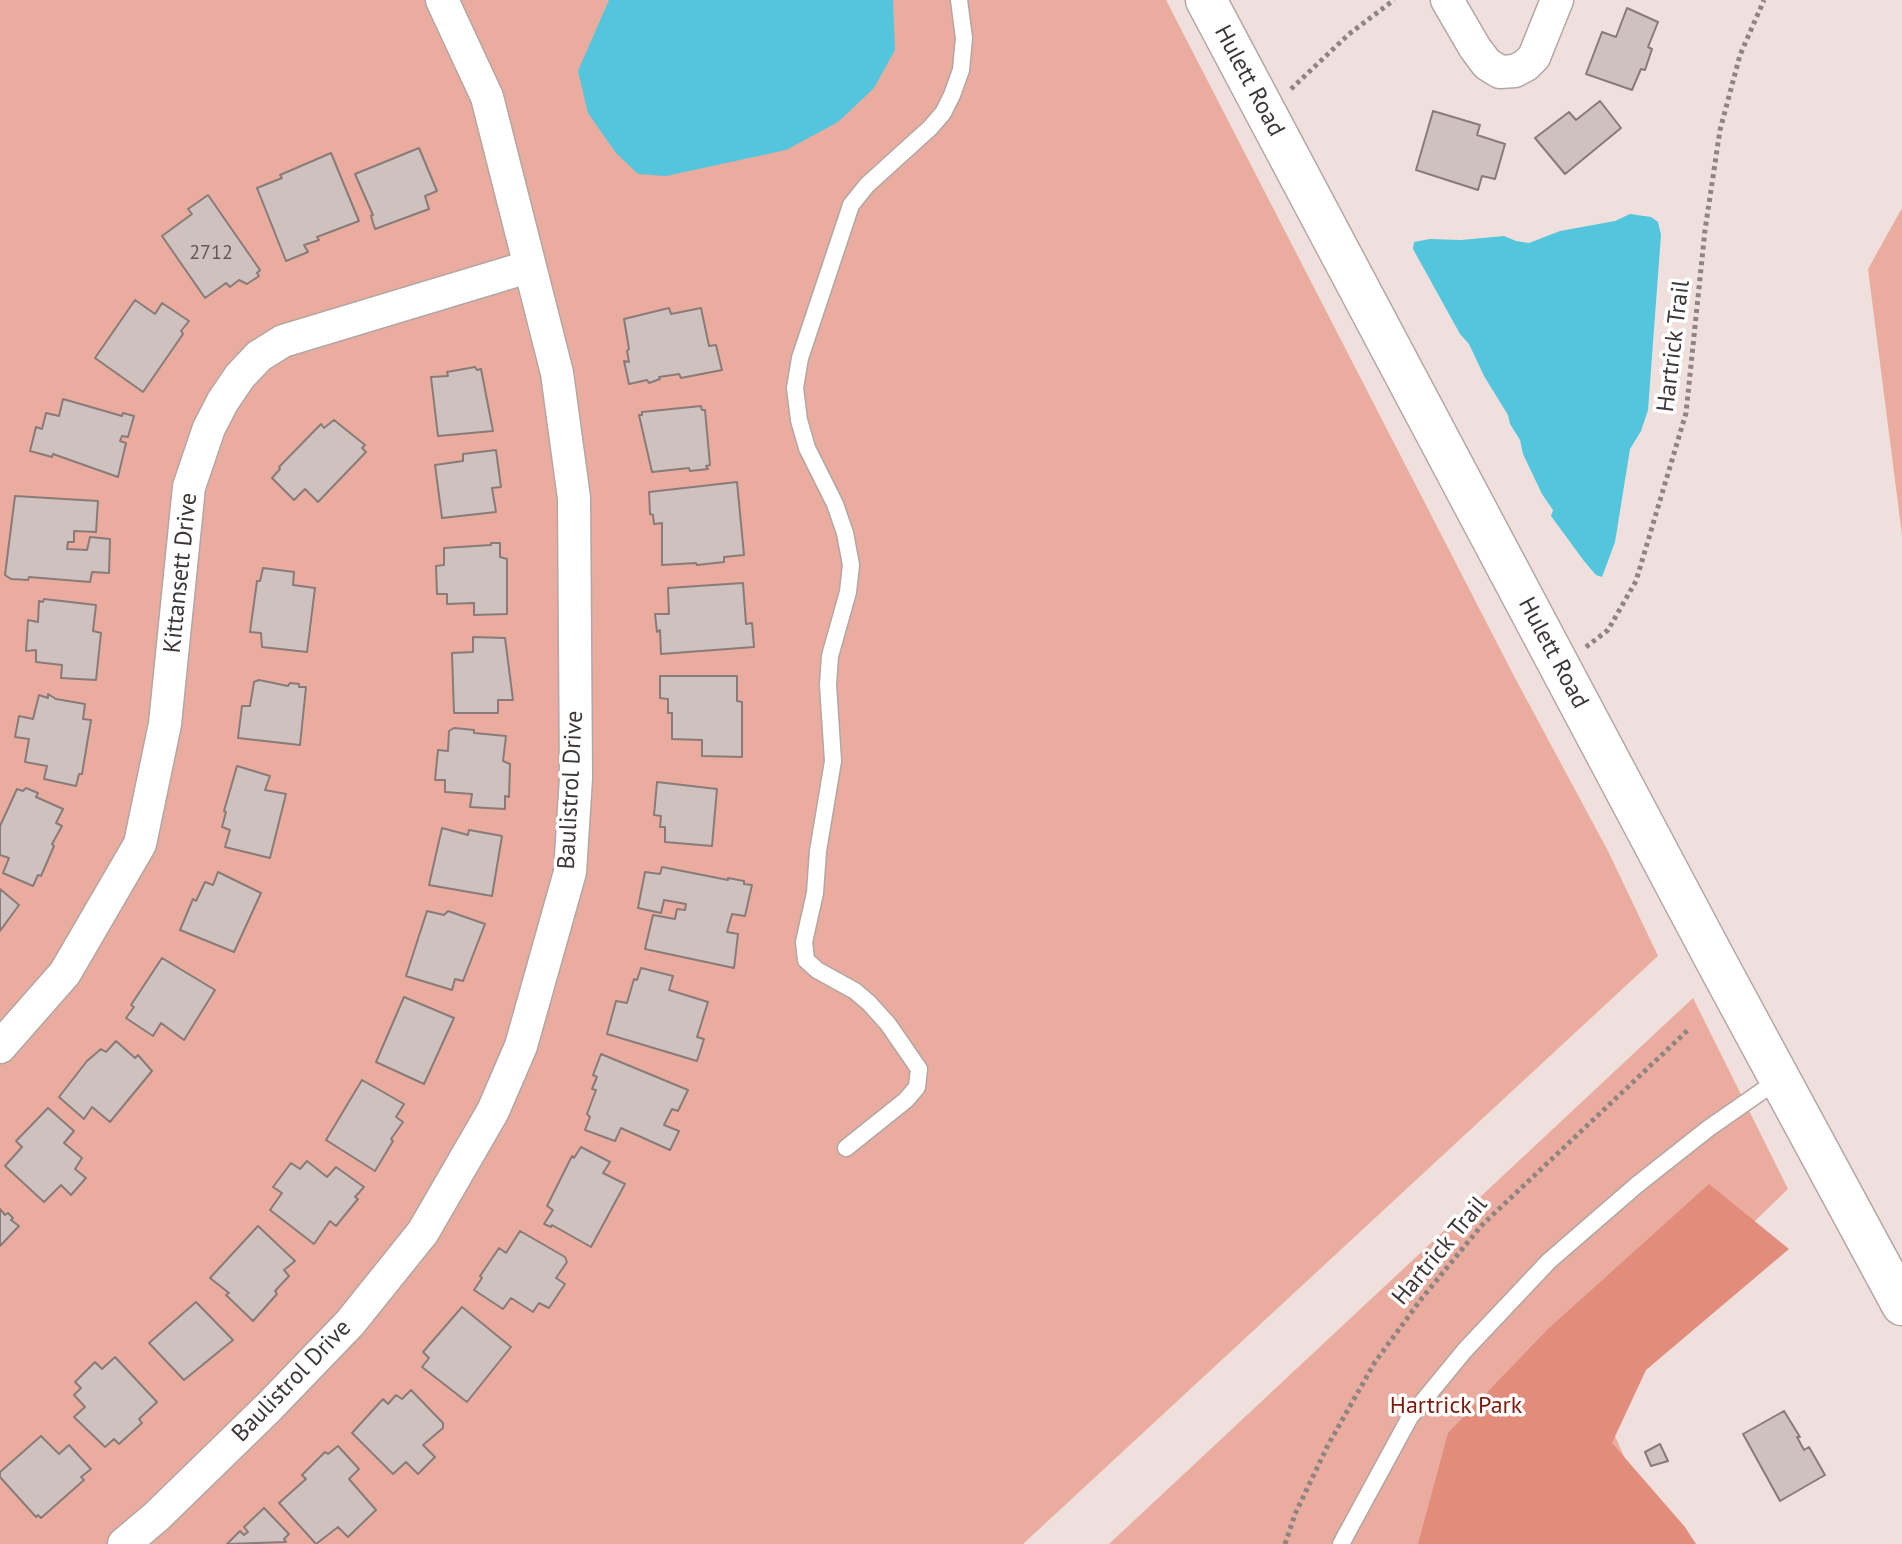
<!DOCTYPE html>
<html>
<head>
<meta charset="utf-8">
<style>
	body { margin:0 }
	canvas { display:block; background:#efe0dd }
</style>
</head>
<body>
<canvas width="1902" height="1544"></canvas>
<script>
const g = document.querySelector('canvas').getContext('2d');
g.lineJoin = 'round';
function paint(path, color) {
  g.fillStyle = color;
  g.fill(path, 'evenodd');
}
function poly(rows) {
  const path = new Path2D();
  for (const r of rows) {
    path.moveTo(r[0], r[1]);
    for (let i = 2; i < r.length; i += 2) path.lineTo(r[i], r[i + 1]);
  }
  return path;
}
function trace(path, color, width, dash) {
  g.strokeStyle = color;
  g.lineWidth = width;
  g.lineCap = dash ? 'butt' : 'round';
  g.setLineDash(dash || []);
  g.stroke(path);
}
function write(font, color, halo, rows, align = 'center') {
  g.font = font + ' "PT Sans",sans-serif';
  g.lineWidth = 7;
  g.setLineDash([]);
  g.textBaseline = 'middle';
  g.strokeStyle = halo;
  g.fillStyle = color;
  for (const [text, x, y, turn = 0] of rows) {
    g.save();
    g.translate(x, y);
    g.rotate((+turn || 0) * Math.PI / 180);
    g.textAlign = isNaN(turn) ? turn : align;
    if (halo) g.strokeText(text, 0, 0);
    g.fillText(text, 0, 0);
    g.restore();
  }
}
paint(poly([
	[0,0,1166,0,1515,678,1608,851,1658,956,1023,1544,0,1544],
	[1902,208,1902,535,1868,269],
	[1693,998,1788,1189,1590,1380,1663,1544,1109,1544]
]), '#e9ac9f');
paint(poly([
	[1709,1184,1789,1249,1646,1370,1612,1443,1685,1527,1696,1544,1418,1544,1448,1433,1548,1329]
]), '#e28d7c');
paint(poly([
	[609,0,893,0,895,50,874,88,838,122,786,150,666,176,638,174,616,153,588,113,578,71],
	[1630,214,1651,217,1658,222,1661,235,1648,410,1641,431,1630,449,1615,542,1602,577,1596,575,1584,561,1551,516,1553,510,1542,494,1523,454,1520,440,1510,424,1508,415,1484,376,1469,344,1460,334,1413,249,1414,242,1430,239,1461,240,1504,236,1516,241,1529,243,1560,231,1615,221]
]), '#53c6de');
const building = poly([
	[1627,8,1658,22,1648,47,1652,49,1645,70,1641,69,1632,90,1586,74,1602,32,1616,37,1627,8],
	[1600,101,1621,128,1565,174,1535,138,1569,112,1576,120,1600,101],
	[1433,111,1480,125,1477,135,1505,144,1495,179,1482,176,1478,190,1416,170,1433,111],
	[419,148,437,191,425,196,429,209,375,229,371,216,373,215,355,174,419,148],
	[331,153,359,221,317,237,319,240,304,245,308,252,286,261,257,188,282,178,280,175,331,153],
	[208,195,260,270,257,273,259,276,247,284,239,280,230,287,226,283,205,298,162,236,192,214,188,209,208,195],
	[135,300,155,314,162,303,189,321,181,331,183,334,143,392,95,358,135,300],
	[669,308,671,314,701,308,709,346,716,345,722,370,681,378,679,374,659,377,660,379,649,383,647,380,629,384,624,361,629,362,627,351,629,349,624,319,669,308],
	[475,367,477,370,481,369,493,431,438,436,431,377,448,376,447,372,475,367],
	[63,399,122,416,123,413,134,416,128,437,122,436,120,441,126,443,118,477,53,454,52,457,30,451,36,427,42,429,46,413,59,416,63,399],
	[701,406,702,410,705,410,710,465,706,466,708,469,690,471,689,468,652,472,639,415,642,415,642,412,701,406],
	[334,420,365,445,362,448,366,452,318,502,305,489,294,500,272,478,280,469,279,467,321,424,324,428,334,420],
	[496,450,501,487,492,488,496,512,442,518,435,465,463,461,463,454,496,450],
	[737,482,744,555,724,557,724,562,697,565,696,563,662,565,662,523,654,524,653,515,650,514,649,492,737,482],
	[15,496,98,501,96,532,74,531,74,542,68,542,67,549,87,550,90,537,110,539,109,573,92,572,90,582,29,577,28,580,11,579,5,575,15,496],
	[491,543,500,543,500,557,507,559,507,614,474,615,474,603,447,604,447,594,437,594,436,566,444,565,444,548,491,545,491,543],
	[263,568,294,572,293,585,315,588,307,652,262,647,261,633,250,632,257,581,260,581,263,568],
	[743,583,746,624,752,623,754,647,661,654,660,630,657,632,655,614,669,614,668,588,743,583],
	[44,599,96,605,93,631,101,633,96,680,61,678,62,665,36,662,36,650,26,651,28,620,38,622,39,601,43,602,44,599],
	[473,637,505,638,513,700,498,700,498,713,454,713,452,653,473,652,473,637],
	[660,676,737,676,737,701,742,702,742,757,702,756,702,740,672,739,672,713,668,713,668,699,660,698,660,676],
	[259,680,288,686,290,683,299,684,299,687,306,687,300,745,238,738,242,706,250,706,254,682,259,680],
	[48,694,56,699,85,704,83,719,91,720,82,774,79,774,76,786,44,779,47,766,25,762,29,739,15,737,19,716,33,719,39,695,48,698,48,694],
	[454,728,474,730,474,733,506,736,503,761,510,764,509,797,505,796,505,809,470,807,472,794,445,792,445,780,435,780,438,750,448,751,449,731,454,728],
	[237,766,270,776,265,790,286,794,270,858,225,847,230,830,222,827,226,812,224,811,237,766],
	[657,782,717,789,712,846,665,842,665,827,660,827,661,816,654,815,657,782],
	[26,788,38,793,36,797,63,809,56,823,62,826,52,844,54,846,41,876,38,875,33,886,3,873,9,858,0,855,0,826,17,789,23,791,26,788],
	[442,828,468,835,469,830,502,836,492,896,429,885,442,828],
	[662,867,728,880,728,878,744,881,744,884,752,885,745,916,732,914,727,932,738,934,734,968,645,949,653,915,675,919,677,909,685,910,686,904,664,900,661,913,638,908,645,872,660,874,662,867],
	[218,872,261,893,234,952,180,930,193,899,196,901,205,882,213,885,218,872],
	[0,889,19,905,0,931,0,889],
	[427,911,444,915,448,911,485,924,463,981,455,979,452,990,406,976,427,911],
	[162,958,215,990,184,1040,161,1023,153,1036,126,1018,134,1007,131,1005,162,958],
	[641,968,673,976,669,990,708,1002,697,1037,704,1039,697,1061,607,1034,616,1001,627,1003,634,979,637,980,641,968],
	[404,997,454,1018,424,1084,376,1062,404,997],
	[116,1041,135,1058,138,1055,152,1071,110,1122,92,1107,84,1119,59,1097,87,1061,101,1049,106,1052,116,1041],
	[601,1054,688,1090,678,1111,672,1109,664,1125,679,1131,670,1150,621,1128,615,1141,585,1130,590,1117,587,1114,596,1090,592,1089,597,1077,593,1075,601,1054],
	[362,1080,404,1104,396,1117,403,1122,391,1139,393,1141,375,1171,326,1140,362,1080],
	[48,1108,74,1131,64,1143,82,1158,75,1169,86,1178,71,1195,61,1185,44,1202,5,1166,22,1147,16,1141,48,1108],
	[581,1147,610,1162,603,1173,625,1184,591,1247,552,1225,551,1227,544,1224,553,1210,547,1206,572,1156,574,1158,581,1147],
	[307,1161,327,1177,336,1167,364,1187,355,1197,358,1199,336,1226,330,1221,314,1244,270,1210,282,1193,273,1187,291,1163,300,1169,307,1161],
	[0,1209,5,1215,8,1213,13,1218,11,1220,19,1226,0,1246,0,1209],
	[258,1226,295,1261,284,1270,289,1276,275,1291,277,1294,253,1321,226,1295,229,1293,210,1278,258,1226],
	[520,1231,565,1257,567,1262,556,1278,565,1284,549,1308,539,1303,533,1312,511,1298,503,1309,474,1290,482,1278,480,1276,499,1248,506,1253,520,1231],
	[196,1302,233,1340,184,1380,149,1343,196,1302],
	[462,1307,511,1347,467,1402,422,1367,429,1358,423,1352,462,1307],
	[115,1357,157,1402,139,1419,142,1423,119,1444,114,1439,105,1447,74,1417,85,1407,74,1395,81,1388,75,1382,95,1362,102,1369,115,1357],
	[411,1390,443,1423,443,1428,423,1445,435,1457,418,1474,406,1462,393,1474,352,1433,383,1399,388,1404,396,1395,402,1399,411,1390],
	[1784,1411,1800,1437,1797,1437,1804,1450,1809,1447,1825,1475,1780,1501,1743,1434,1784,1411],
	[41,1436,59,1454,69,1445,91,1469,81,1477,84,1480,41,1518,38,1515,36,1517,0,1477,0,1472,41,1436],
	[1660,1444,1668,1461,1651,1466,1645,1452,1660,1444],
	[338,1446,359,1469,349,1479,376,1510,348,1537,338,1527,316,1544,279,1503,306,1479,302,1475,325,1452,328,1454,338,1446],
	[264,1508,289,1534,284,1539,286,1542,227,1544,240,1531,244,1535,248,1532,244,1527,264,1508]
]);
paint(building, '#cfc1be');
trace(building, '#887b79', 2);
const service = poly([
	[846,1148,906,1100,917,1087,919,1069,888,1024,869,1003,855,991,817,970,806,960,804,942,815,893,818,851,833,761,828,685,830,656,848,592,851,565,845,533,835,504,807,448,799,420,795,388,800,358,851,205,867,185,930,128,943,113,952,95,961,70,964,38,959,0],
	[1341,1544,1410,1417,1465,1350,1549,1261,1638,1184,1709,1128,1778,1080]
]);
const minor = poly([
	[1447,0,1475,48,1487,64,1500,72,1515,71,1526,65,1534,57,1557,0],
	[0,1047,65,973,140,844,165,724,189,487,209,428,223,401,240,376,259,356,283,341,528,267],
	[124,1544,156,1517,269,1407,350,1323,423,1232,493,1111,521,1046,570,872,576,778,574,498,557,373,487,97,442,0]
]);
const tertiary = poly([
	[1206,0,1716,961,1902,1305]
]);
trace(service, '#b3a6a3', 19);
trace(minor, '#b3a6a3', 35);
trace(tertiary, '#b3a6a3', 43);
trace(poly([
	[1291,89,1349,34,1394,0],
	[1586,647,1608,630,1636,581,1686,413,1705,230,1720,130,1740,55,1764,0],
	[1285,1544,1295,1514,1328,1445,1375,1362,1422,1298,1482,1225,1688,1030]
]), '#8e8482', 5, [4, 4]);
trace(service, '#fff', 16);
trace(minor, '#fff', 32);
trace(tertiary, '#fff', 40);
write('20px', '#625a58', null, [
	["2712",211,253]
]);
write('24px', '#3d3736', '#fff', [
	["Hulett Road",1249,81,62],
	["Hartrick Trail",1674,346,-83],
	["Kittansett Drive",181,573,-84],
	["Hulett Road",1553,653,62],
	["Baulistrol Drive",571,790,-87],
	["Hartrick Trail",1440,1251,-50],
	["Baulistrol Drive",292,1381,-46]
]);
write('24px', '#801b0c', '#fff', [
	["Hartrick Park",1456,1406]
]);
</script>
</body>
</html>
